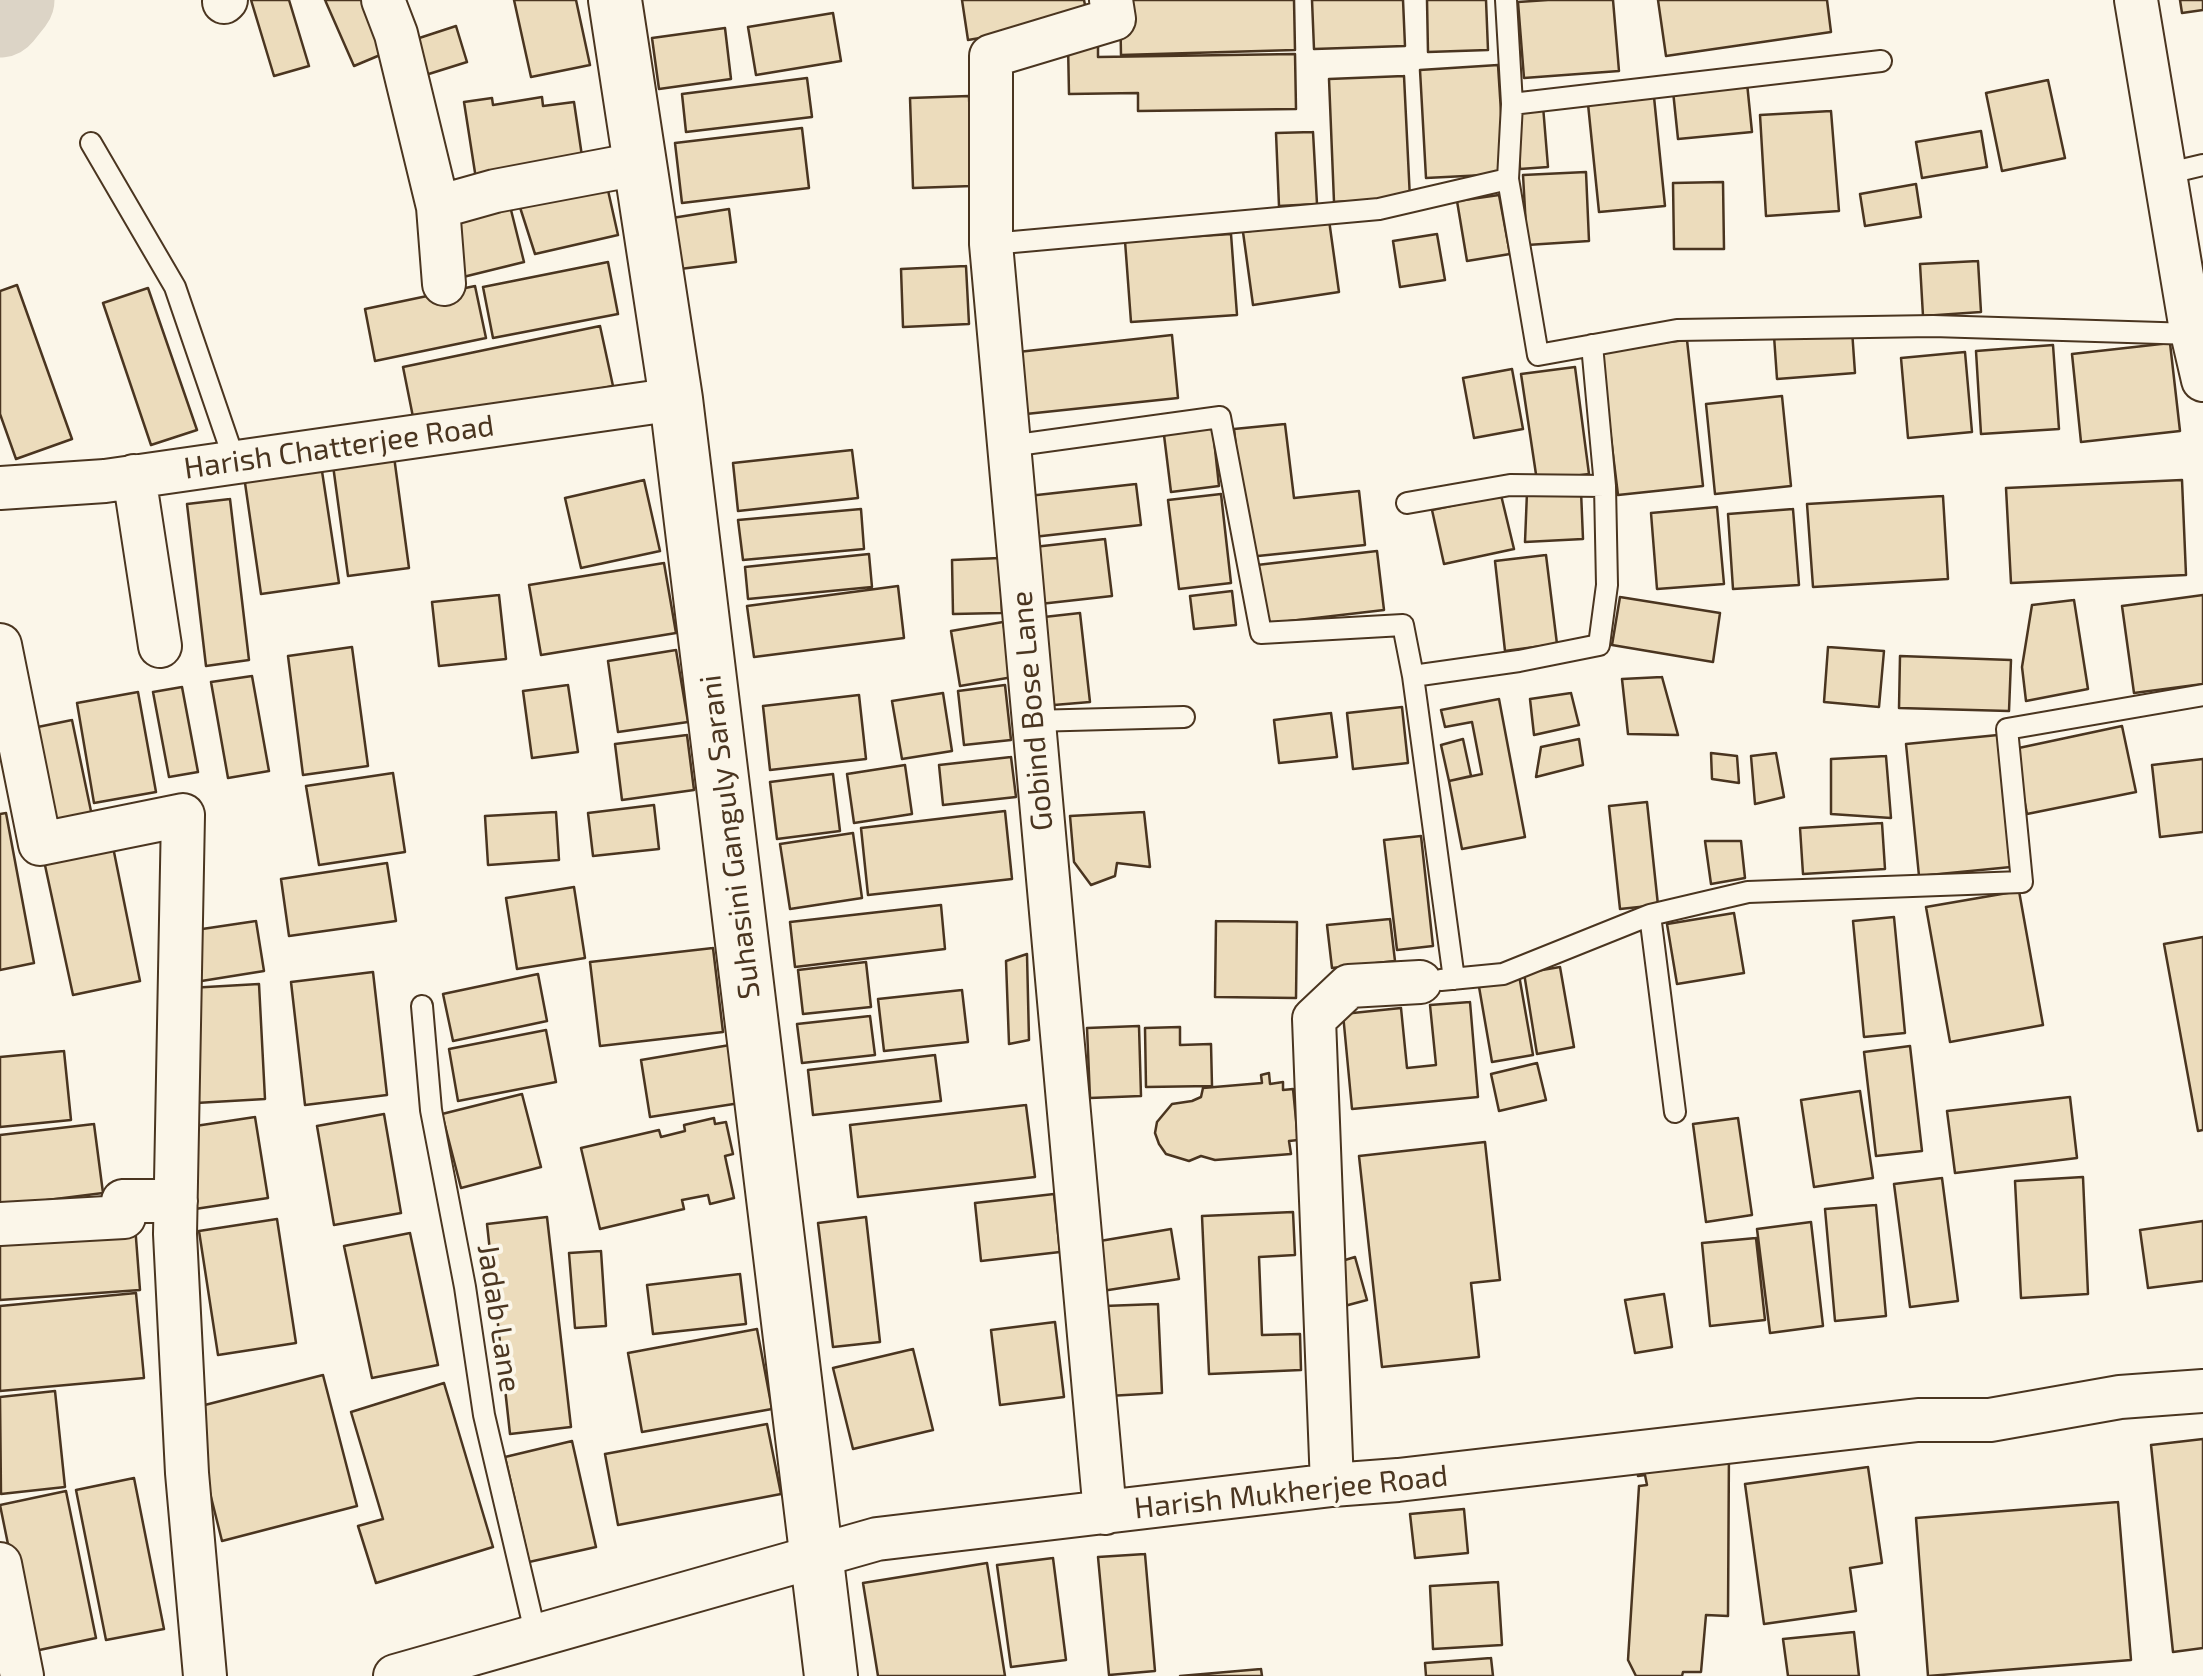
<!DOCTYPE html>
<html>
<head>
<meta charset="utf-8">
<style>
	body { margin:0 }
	canvas { display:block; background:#fbf6e9 }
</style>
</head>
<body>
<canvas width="2203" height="1676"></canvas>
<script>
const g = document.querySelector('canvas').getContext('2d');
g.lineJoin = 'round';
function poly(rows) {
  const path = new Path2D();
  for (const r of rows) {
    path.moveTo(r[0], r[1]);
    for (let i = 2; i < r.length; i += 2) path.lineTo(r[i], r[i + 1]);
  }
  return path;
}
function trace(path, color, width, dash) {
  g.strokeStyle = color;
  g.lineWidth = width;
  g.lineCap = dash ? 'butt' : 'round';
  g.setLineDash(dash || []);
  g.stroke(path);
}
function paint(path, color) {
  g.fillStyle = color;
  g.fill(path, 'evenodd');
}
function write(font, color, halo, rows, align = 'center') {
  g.font = font + ' "Exo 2",sans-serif';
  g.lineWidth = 8;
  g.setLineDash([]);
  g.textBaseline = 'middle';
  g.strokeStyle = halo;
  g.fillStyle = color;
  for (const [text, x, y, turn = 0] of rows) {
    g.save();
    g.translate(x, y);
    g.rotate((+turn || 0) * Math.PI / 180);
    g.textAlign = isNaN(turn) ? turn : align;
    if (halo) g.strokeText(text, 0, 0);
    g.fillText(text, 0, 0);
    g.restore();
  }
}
trace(poly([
	[0,15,12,0]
]), '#dcd4c6', 85);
const building = poly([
	[251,0,289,0,309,66,274,76,251,0],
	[325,0,371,0,392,50,354,66,325,0],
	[514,0,576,0,590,65,531,77,514,0],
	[962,0,1084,0,1088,20,968,40,962,0],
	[1120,0,1294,0,1295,50,1121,55,1120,0],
	[1312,0,1403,0,1405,46,1314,49,1312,0],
	[1427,0,1486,0,1488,50,1428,52,1427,0],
	[1548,0,1613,0,1619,71,1524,78,1518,2,1548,0],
	[1658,0,1827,0,1831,32,1666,56,1658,0],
	[2180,0,2203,0,2203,10,2182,13,2180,0],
	[833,13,841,61,756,75,748,27,833,13],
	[456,26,467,62,416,78,404,43,456,26],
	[725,28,731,79,659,89,652,38,725,28],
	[1098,43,1098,57,1295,54,1296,109,1138,111,1138,93,1069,94,1068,44,1098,43],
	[1498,65,1505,174,1426,178,1420,70,1498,65],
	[1404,76,1410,199,1334,202,1329,79,1404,76],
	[807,78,812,117,686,132,682,94,807,78],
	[2048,80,2065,158,2002,171,1986,93,2048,80],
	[1747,83,1752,132,1678,139,1673,91,1747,83],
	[969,96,972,186,913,188,910,98,969,96],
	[542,97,543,106,574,102,583,163,476,179,464,102,492,98,493,105,542,97],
	[1654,97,1665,206,1599,212,1588,104,1654,97],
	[1543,106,1548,167,1520,169,1516,109,1543,106],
	[1831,111,1839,211,1766,216,1760,115,1831,111],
	[802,128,809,188,682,203,675,143,802,128],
	[1981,131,1987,167,1922,178,1916,142,1981,131],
	[1313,132,1317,204,1279,206,1276,133,1313,132],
	[1586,172,1589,241,1527,245,1523,175,1586,172],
	[605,177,618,235,535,254,517,198,605,177],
	[1723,182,1724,249,1674,249,1673,183,1723,182],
	[1916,184,1921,217,1865,226,1860,194,1916,184],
	[1499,195,1510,254,1467,261,1457,201,1499,195],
	[510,206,524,262,455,279,441,223,510,206],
	[729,209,736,262,680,269,672,218,729,209],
	[1329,220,1339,292,1253,305,1243,232,1329,220],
	[1231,234,1237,315,1131,322,1125,241,1231,234],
	[1437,234,1445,280,1400,287,1393,241,1437,234],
	[1978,261,1981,312,1923,316,1920,264,1978,261],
	[608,262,618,314,493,338,483,287,608,262],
	[966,266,969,324,903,327,901,269,966,266],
	[17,285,72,439,16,459,0,414,0,291,17,285],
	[475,286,486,338,375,361,365,309,475,286],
	[148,288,197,430,151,445,103,303,148,288],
	[600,326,613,386,415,427,403,367,600,326],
	[1852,330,1855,373,1777,379,1774,336,1852,330],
	[1172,335,1178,398,1026,414,1018,352,1172,335],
	[1687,340,1703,486,1618,495,1600,349,1687,340],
	[2170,343,2180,431,2081,442,2072,354,2170,343],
	[2053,345,2059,429,1981,434,1976,351,2053,345],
	[1965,352,1972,432,1908,438,1901,358,1965,352],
	[1575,367,1589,474,1537,481,1521,374,1575,367],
	[1512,369,1523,429,1474,438,1463,378,1512,369],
	[1782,396,1791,486,1715,494,1706,404,1782,396],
	[1212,421,1219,486,1171,492,1163,427,1212,421],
	[1285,424,1294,498,1359,491,1365,545,1248,557,1234,429,1285,424],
	[393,449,409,568,348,576,332,458,393,449],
	[852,450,858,498,738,511,733,463,852,450],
	[320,458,339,583,261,594,243,469,320,458],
	[644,480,660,551,581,568,565,498,644,480],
	[2182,480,2186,575,2011,583,2006,488,2182,480],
	[1136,484,1141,525,1024,538,1019,497,1136,484],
	[1581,491,1583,539,1525,542,1527,492,1581,491],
	[1221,494,1231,583,1179,589,1168,500,1221,494],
	[1501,495,1514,549,1444,564,1432,510,1501,495],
	[1943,496,1948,579,1813,587,1807,504,1943,496],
	[230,499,249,660,206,666,187,504,230,499],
	[1717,507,1724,584,1657,589,1651,513,1717,507],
	[861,509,864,549,743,560,738,520,861,509],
	[1793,509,1799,585,1733,589,1728,514,1793,509],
	[1105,539,1112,596,1031,605,1025,548,1105,539],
	[1377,551,1384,610,1264,624,1257,565,1377,551],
	[869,554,872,587,748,599,745,567,869,554],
	[1546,555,1557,644,1505,651,1495,561,1546,555],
	[1000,558,1002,613,953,614,952,560,1000,558],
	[664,563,676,633,541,655,529,585,664,563],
	[898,586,904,638,754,657,747,606,898,586],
	[1232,591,1236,625,1194,629,1190,596,1232,591],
	[499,595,506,659,439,666,432,602,499,595],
	[2203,595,2203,684,2134,693,2122,606,2203,595],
	[1620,597,1720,613,1713,662,1612,645,1620,597],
	[2074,600,2088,689,2026,701,2022,667,2032,605,2074,600],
	[1080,613,1090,702,1054,705,1044,617,1080,613],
	[1003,622,1013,677,960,686,951,631,1003,622],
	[352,647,368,766,303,775,288,656,352,647],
	[1828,647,1884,651,1879,707,1824,702,1828,647],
	[676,650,688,722,618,732,608,661,676,650],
	[1900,656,2011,660,2009,711,1899,708,1900,656],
	[252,676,269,771,228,778,211,682,252,676],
	[1662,677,1678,735,1628,734,1622,679,1662,677],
	[568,685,578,752,532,758,523,691,568,685],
	[1005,685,1011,740,964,745,958,691,1005,685],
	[182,687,198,772,169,777,153,692,182,687],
	[138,692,156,792,94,803,77,703,138,692],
	[943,693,952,751,902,759,892,701,943,693],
	[1571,693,1579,725,1534,735,1530,699,1571,693],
	[859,695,866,759,770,770,763,706,859,695],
	[1499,699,1525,837,1462,849,1449,781,1482,774,1472,722,1445,727,1441,710,1499,699],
	[1402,707,1408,763,1353,769,1347,713,1402,707],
	[1331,713,1337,757,1279,763,1274,720,1331,713],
	[72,720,92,816,48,825,28,729,72,720],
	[2122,726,2136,792,2027,814,2014,749,2122,726],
	[687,735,694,790,622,800,615,744,687,735],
	[1998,735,2011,867,1919,876,1906,744,1998,735],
	[1463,739,1471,776,1449,781,1441,745,1463,739],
	[1579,739,1583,765,1536,777,1541,747,1579,739],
	[1711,753,1737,756,1739,783,1712,779,1711,753],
	[1776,753,1784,797,1755,804,1751,756,1776,753],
	[1886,756,1891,818,1831,814,1831,759,1886,756],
	[1011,757,1016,797,943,805,939,765,1011,757],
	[2203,759,2203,832,2160,837,2152,765,2203,759],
	[905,765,912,814,854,823,847,774,905,765],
	[393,773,405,852,319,865,306,786,393,773],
	[833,774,840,831,777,839,770,782,833,774],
	[1647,802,1658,905,1620,909,1609,806,1647,802],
	[654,805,659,849,593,856,588,813,654,805],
	[1005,811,1012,879,868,895,861,828,1005,811],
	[556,812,559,860,488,865,485,816,556,812],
	[1144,812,1150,867,1117,863,1115,876,1091,885,1074,862,1070,816,1144,812],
	[6,813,34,963,0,970,0,814,6,813],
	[1882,823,1885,869,1803,874,1800,828,1882,823],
	[853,833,862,898,790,909,780,844,853,833],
	[1421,836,1433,946,1397,950,1384,840,1421,836],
	[1705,841,1741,841,1745,878,1711,884,1705,841],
	[112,842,140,981,73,995,43,856,112,842],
	[387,863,396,921,289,936,281,879,387,863],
	[574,887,585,958,517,969,506,898,574,887],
	[2019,891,2043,1025,1950,1042,1926,907,2019,891],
	[941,905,945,949,795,967,790,922,941,905],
	[1734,913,1744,973,1677,984,1667,924,1734,913],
	[1894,917,1905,1033,1864,1037,1853,921,1894,917],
	[1390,919,1395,961,1332,968,1327,925,1390,919],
	[256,921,264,971,189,983,182,932,256,921],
	[1216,921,1297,922,1296,998,1215,997,1216,921],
	[2203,937,2203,1130,2198,1131,2164,944,2203,937],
	[713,948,723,1032,600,1046,590,962,713,948],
	[1027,954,1029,1040,1009,1044,1006,961,1027,954],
	[866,962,871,1007,803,1014,798,970,866,962],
	[1560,967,1574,1047,1537,1054,1524,973,1560,967],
	[373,972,387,1095,305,1105,291,982,373,972],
	[538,974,547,1021,453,1041,443,994,538,974],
	[1519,975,1533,1055,1492,1062,1478,981,1519,975],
	[259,984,265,1099,196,1103,189,988,259,984],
	[962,990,968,1042,884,1051,878,999,962,990],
	[1470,1002,1478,1097,1352,1109,1343,1014,1401,1008,1407,1068,1436,1065,1430,1005,1470,1002],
	[870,1016,875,1055,802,1063,797,1024,870,1016],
	[1139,1026,1141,1096,1090,1098,1087,1028,1139,1026],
	[1180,1027,1180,1045,1211,1044,1212,1086,1146,1087,1145,1028,1180,1027],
	[546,1030,556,1082,458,1101,449,1049,546,1030],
	[730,1045,740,1103,650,1117,641,1060,730,1045],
	[1910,1046,1922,1151,1876,1156,1864,1052,1910,1046],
	[64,1051,71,1120,0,1127,0,1057,64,1051],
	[935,1055,941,1101,813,1115,808,1070,935,1055],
	[1537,1063,1546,1100,1499,1111,1491,1074,1537,1063],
	[1269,1073,1270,1084,1283,1082,1283,1090,1293,1089,1298,1140,1289,1141,1291,1154,1215,1160,1201,1156,1189,1161,1166,1154,1159,1144,1155,1133,1157,1122,1172,1104,1192,1101,1201,1097,1203,1088,1262,1083,1261,1075,1269,1073],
	[1860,1091,1873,1178,1814,1187,1801,1100,1860,1091],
	[522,1094,541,1167,461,1188,442,1114,522,1094],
	[2070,1097,2077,1158,1955,1173,1947,1111,2070,1097],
	[1026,1105,1035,1177,858,1197,850,1125,1026,1105],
	[384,1114,401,1213,334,1225,317,1126,384,1114],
	[255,1117,268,1198,195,1209,182,1128,255,1117],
	[714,1118,715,1124,726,1122,733,1154,725,1156,734,1198,710,1204,708,1195,682,1200,684,1209,600,1229,581,1148,659,1130,661,1137,685,1131,684,1125,714,1118],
	[1738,1118,1752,1215,1706,1222,1693,1124,1738,1118],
	[94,1124,103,1193,0,1206,0,1135,94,1124],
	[1485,1142,1500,1280,1471,1283,1479,1357,1382,1367,1359,1156,1485,1142],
	[2083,1177,2088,1294,2021,1298,2015,1181,2083,1177],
	[1942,1178,1958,1301,1910,1307,1894,1184,1942,1178],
	[1054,1194,1060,1252,981,1261,975,1203,1054,1194],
	[1876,1205,1886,1316,1835,1321,1825,1209,1876,1205],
	[1293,1212,1295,1255,1259,1257,1262,1335,1300,1334,1301,1370,1209,1374,1202,1216,1293,1212],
	[547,1217,571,1427,510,1434,487,1224,547,1217],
	[866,1217,880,1342,833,1347,818,1223,866,1217],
	[277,1219,296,1343,218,1355,199,1231,277,1219],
	[2203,1221,2203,1281,2148,1288,2140,1230,2203,1221],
	[1811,1222,1823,1326,1770,1333,1757,1229,1811,1222],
	[135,1225,140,1290,0,1300,0,1235,135,1225],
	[1171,1229,1179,1279,1102,1291,1094,1242,1171,1229],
	[410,1233,438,1365,372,1378,344,1246,410,1233],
	[1756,1238,1765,1320,1710,1326,1702,1243,1756,1238],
	[601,1251,606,1326,575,1328,569,1253,601,1251],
	[1355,1257,1367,1300,1337,1308,1325,1266,1355,1257],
	[740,1274,746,1324,653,1334,647,1285,740,1274],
	[136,1293,144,1378,0,1391,0,1306,136,1293],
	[1664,1294,1672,1347,1635,1353,1625,1300,1664,1294],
	[1158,1304,1162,1393,1108,1396,1104,1306,1158,1304],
	[1055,1322,1064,1397,1000,1405,991,1330,1055,1322],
	[757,1329,772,1409,642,1432,628,1353,757,1329],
	[913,1349,933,1430,853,1449,833,1368,913,1349],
	[323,1375,357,1506,222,1541,189,1409,323,1375],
	[444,1383,493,1547,376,1583,358,1526,383,1519,351,1412,444,1383],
	[55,1391,65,1487,1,1494,0,1397,55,1391],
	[767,1424,781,1494,618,1525,605,1454,767,1424],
	[2203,1439,2203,1648,2173,1652,2151,1445,2203,1439],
	[572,1441,596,1547,529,1562,505,1457,572,1441],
	[1729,1445,1728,1616,1706,1615,1701,1672,1683,1672,1682,1676,1636,1676,1628,1660,1639,1486,1647,1485,1645,1475,1638,1476,1637,1457,1729,1445],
	[1868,1467,1882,1563,1850,1568,1856,1611,1764,1624,1745,1484,1868,1467],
	[134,1478,164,1629,106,1640,76,1490,134,1478],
	[66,1491,96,1638,30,1652,0,1505,66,1491],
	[2118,1502,2131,1660,1928,1676,1916,1518,2118,1502],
	[1464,1509,1468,1553,1415,1558,1410,1514,1464,1509],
	[1145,1554,1155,1671,1109,1675,1098,1557,1145,1554],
	[1053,1558,1066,1660,1011,1667,997,1565,1053,1558],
	[987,1563,1005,1676,878,1676,863,1583,987,1563],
	[1498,1582,1502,1645,1433,1649,1430,1586,1498,1582],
	[1854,1632,1859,1676,1788,1676,1783,1639,1854,1632],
	[1491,1658,1493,1676,1426,1676,1425,1663,1491,1658],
	[1261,1669,1262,1676,1180,1676,1261,1669]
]);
paint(building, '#ecdcbc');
trace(building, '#4a3520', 2.5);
const service = poly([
	[1506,0,1512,104,1508,179,1538,355,1677,330,1933,326,2193,334],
	[1512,104,1881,61],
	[91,143,175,287,235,462],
	[2165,174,2203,165],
	[991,244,1379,209,1508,179],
	[1010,446,1220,417,1261,633,1403,625,1413,676],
	[1407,503,1510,485,1605,486],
	[1031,721,1184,717],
	[1650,915,1748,892,2022,882,2007,729,2203,695],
	[1454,979,1413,676,1519,661,1599,645,1607,585,1605,486,1592,345],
	[1441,980,1503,974,1650,915,1675,1112],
	[422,1006,431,1110,465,1287,484,1415,536,1636]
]);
const minor = poly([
	[383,0,396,34,438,207,444,284],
	[2136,0,2190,324,2203,380],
	[224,2,226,0],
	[438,207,495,191,643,163],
	[134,476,160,646],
	[0,488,105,481,676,399],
	[0,645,40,844,183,815,175,1234,187,1473,205,1676],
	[0,1224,124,1217,123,1201,176,1201],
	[1332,1485,1314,1019,1349,986,1420,982],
	[1105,1513,991,244,991,56,1114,19,1111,0],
	[0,1564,22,1676],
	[395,1676,877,1539,1332,1485,1398,1480,1918,1420,1990,1420,2120,1397,2203,1391]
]);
const tertiary = poly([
	[615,0,676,399,831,1676]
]);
trace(service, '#4a3520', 24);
trace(minor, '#4a3520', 46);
trace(tertiary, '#4a3520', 56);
trace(service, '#fbf6e9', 20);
trace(minor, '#fbf6e9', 42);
trace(tertiary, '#fbf6e9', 52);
write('30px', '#4a3520', '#fbf6e9', [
	["Harish Chatterjee Road",339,447,-8],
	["Gobind Bose Lane",1032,711,-95],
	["Suhasini Ganguly Sarani",730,837,-97],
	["Jadab Lane",499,1318,81],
	["Harish Mukherjee Road",1291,1492,-6]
]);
</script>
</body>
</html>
